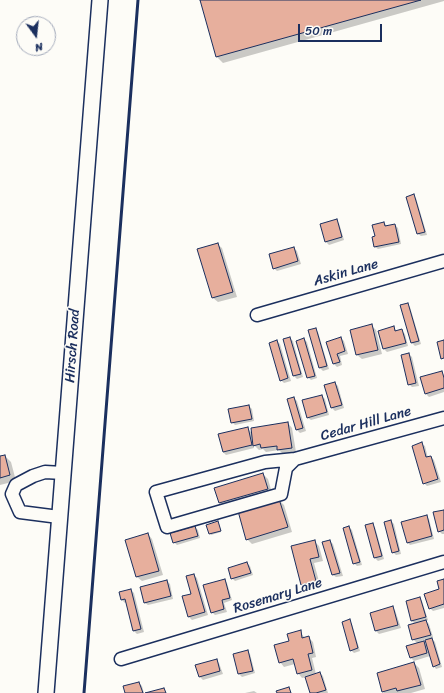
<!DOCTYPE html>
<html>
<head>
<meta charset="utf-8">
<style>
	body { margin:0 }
	#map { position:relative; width:444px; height:693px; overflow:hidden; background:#fdfcf7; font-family:Sriracha,sans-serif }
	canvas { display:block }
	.north { position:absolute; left:16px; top:16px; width:40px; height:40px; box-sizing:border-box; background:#fdfcf7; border:1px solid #a3aaba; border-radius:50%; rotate:165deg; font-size:11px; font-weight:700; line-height:16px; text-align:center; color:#1b2f5e }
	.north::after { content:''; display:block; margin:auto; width:14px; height:18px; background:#1b2f5e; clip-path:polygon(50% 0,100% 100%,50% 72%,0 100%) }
	.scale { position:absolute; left:298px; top:24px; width:84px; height:18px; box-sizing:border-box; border:2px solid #1b2f5e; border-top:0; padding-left:5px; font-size:12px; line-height:14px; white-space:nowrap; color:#1b2f5e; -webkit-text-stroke:3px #fdfcf7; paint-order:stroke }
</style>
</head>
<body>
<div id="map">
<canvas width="444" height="693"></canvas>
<div class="north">N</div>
<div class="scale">50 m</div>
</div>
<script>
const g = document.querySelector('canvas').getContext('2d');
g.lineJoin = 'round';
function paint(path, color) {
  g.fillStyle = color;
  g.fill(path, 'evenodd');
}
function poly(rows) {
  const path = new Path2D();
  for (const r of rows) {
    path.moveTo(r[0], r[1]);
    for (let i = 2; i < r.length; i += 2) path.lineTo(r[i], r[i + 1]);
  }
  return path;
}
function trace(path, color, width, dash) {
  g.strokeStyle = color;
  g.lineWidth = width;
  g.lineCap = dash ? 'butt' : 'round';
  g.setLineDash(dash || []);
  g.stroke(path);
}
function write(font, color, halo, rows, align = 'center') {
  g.font = font + ' Sriracha,sans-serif';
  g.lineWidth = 3;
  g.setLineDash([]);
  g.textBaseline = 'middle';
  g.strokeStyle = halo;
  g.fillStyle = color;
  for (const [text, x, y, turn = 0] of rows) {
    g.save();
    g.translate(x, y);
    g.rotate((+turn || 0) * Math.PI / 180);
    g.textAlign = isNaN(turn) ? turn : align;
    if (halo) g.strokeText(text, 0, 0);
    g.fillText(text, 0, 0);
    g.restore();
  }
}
paint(poly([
	[201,0,444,0,444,1,223,63,217,57],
	[413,195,416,198,427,235,421,236,418,234],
	[336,221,339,223,344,240,329,245,326,242,321,225],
	[384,223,387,226,395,225,398,228,401,244,378,249,375,247,376,237],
	[217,244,222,248,237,297,218,302,213,298,198,249],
	[294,248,297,251,301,264,277,271,274,268],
	[408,304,410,307,421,344,415,346,412,343],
	[371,325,376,330,382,354,362,359,357,355],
	[394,327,397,332,402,331,405,334,408,346,387,352,384,349,379,331],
	[315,329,318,332,329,369,323,371,320,368],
	[290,338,293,341,303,377,297,379,294,376,284,340],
	[341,338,344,341,348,354,340,356,342,365,337,367,334,364],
	[304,339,307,342,317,378,311,380,308,377],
	[277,341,280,344,291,381,284,383,281,380],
	[409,354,412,357,419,386,412,387,409,384],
	[441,372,444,375,444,392,429,397,426,394],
	[335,383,338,386,344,408,335,411,332,408,325,386],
	[322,396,325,399,329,415,311,420,308,418],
	[294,398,297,401,306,431,300,433,297,430,288,399],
	[249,406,252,409,254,421,235,425,232,422],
	[288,423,292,428,296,452,283,454,279,450,266,452,263,449,259,450,253,444,254,448,226,455,223,452,247,428,252,433],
	[422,444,425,446,428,458,431,457,434,460,441,482,427,486,424,483],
	[5,456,11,462,16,481,0,485,0,457],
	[263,474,268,479,272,493,224,507,220,503],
	[279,500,284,505,292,532,252,544,247,539],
	[444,511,444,534,442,534,439,531],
	[426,516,429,519,434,539,410,545,407,542],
	[391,521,394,524,401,554,396,555,393,552],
	[218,522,221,532,211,535,207,525],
	[372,524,375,527,384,559,378,561,375,558],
	[195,527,198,530,200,538,177,545,174,542],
	[349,527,352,530,362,565,357,566,354,563],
	[148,534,152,539,163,575,142,581,137,577,126,540],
	[314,541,319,546,323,561,314,563,320,585,306,589,302,584],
	[330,541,333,544,343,576,336,577,333,575],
	[247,563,250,566,253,575,235,581,232,578],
	[194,575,197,578,208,615,192,620,189,617,183,597,192,594],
	[225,580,227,583,232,600,224,603,227,612,215,615,212,612],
	[444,580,444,608,433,611,430,608],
	[167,581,170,584,173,599,148,605,145,603],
	[131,590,134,593,144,632,137,634,134,631,127,602,125,603,122,600],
	[420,598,422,601,428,620,426,621,429,624,433,637,431,638,435,642,442,667,436,669,434,666,430,656,414,661,411,658,418,644,413,639,415,624,412,621],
	[426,639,428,646,422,641],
	[392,607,395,610,401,628,379,634,376,631,371,613],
	[350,621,352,624,360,651,354,653,351,650],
	[300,632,305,638,308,637,313,642,316,657,312,658,316,674,320,673,323,676,328,693,311,693,306,677,302,678,298,673,295,664,284,667,280,662,290,642],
	[247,651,250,654,255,673,242,677,239,674],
	[216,660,219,663,223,674,203,680,200,677,196,666],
	[414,663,419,668,425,689,411,693,384,693,383,692,378,673],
	[139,683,142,686,144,693,126,693],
	[254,691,257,693,245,693]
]), '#0003');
const building = poly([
	[200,0,421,0,216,57,200,0],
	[414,194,425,232,417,234,406,197,414,194],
	[337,219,342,237,325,242,320,224,337,219],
	[384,222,385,226,395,224,399,242,374,247,372,237,375,236,372,225,384,222],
	[218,243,233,292,212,298,197,249,218,243],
	[294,247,298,261,273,269,269,254,294,247],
	[408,303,419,341,411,343,400,305,408,303],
	[372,324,378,350,356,355,350,330,372,324],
	[394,326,395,331,402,329,406,343,383,349,378,331,394,326],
	[316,328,327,366,319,368,308,330,316,328],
	[290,337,301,374,293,376,283,339,290,337],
	[341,337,345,351,337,354,340,362,333,364,326,342,341,337],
	[304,338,315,376,307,378,296,341,304,338],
	[277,340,288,378,280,381,269,343,277,340],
	[444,340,444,358,441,359,437,342,444,340],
	[409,353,416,383,408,385,401,355,409,353],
	[442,371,444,378,444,388,425,394,420,377,442,371],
	[335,382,342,405,331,408,324,385,335,382],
	[322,395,327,412,307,418,302,400,322,395],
	[294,397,303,428,296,430,287,399,294,397],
	[249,405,252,419,231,423,228,409,249,405],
	[288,422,292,448,277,450,277,446,261,448,260,444,253,446,251,428,288,422],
	[248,427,252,445,223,452,218,434,248,427],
	[422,442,426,457,431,456,438,479,423,484,412,446,422,442],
	[5,455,10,475,0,478,0,456,5,455],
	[263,473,268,489,219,503,214,488,263,473],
	[279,499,288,527,246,540,238,511,279,499],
	[444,510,444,530,438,532,433,512,444,510],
	[427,515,432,536,407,543,401,522,427,515],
	[391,520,399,551,392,553,384,522,391,520],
	[218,521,221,531,209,534,206,525,218,521],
	[373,523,382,556,374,558,365,525,373,523],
	[195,526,198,536,173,543,170,533,195,526],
	[349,526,360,562,353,564,343,528,349,526],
	[148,533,159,571,136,577,125,540,148,533],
	[315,540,319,557,310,559,316,581,301,585,291,546,315,540],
	[330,540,340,573,332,575,322,542,330,540],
	[247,562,251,573,231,579,228,568,247,562],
	[194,574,205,612,188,617,182,596,191,594,186,576,194,574],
	[225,579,230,598,222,600,224,609,211,613,203,585,225,579],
	[444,579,444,604,429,609,424,594,439,589,437,581,444,579],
	[167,580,171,596,144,603,140,587,167,580],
	[131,589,141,629,133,631,125,599,121,600,119,592,131,589],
	[420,597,426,617,411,621,406,601,420,597],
	[393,606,398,625,375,631,370,613,393,606],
	[350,619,358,648,350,651,342,622,350,619],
	[426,620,431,635,412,640,408,625,426,620],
	[301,630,302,638,309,636,313,653,308,654,312,670,297,674,293,659,279,663,274,645,289,641,287,634,301,630],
	[432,638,440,664,433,667,425,640,432,638],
	[424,641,427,653,410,658,406,646,424,641],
	[248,650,253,671,238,674,233,654,248,650],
	[217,659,220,671,199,677,195,665,217,659],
	[414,662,421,685,397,691,396,688,382,692,377,673,414,662],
	[320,672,326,690,316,693,310,693,305,677,320,672],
	[139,682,143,693,125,693,123,686,139,682],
	[289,687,291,693,277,693,276,691,289,687],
	[164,688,166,693,145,693,164,688]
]);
paint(building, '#e7af9d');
trace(building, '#1b2f5e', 1);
const minor = poly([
	[257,315,444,261],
	[295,459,286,468,281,494,167,527,156,492,265,462,295,459,444,418],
	[59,517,20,512,12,494,16,485,33,476,45,472,63,473],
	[121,659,444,562]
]);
const major = poly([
	[46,693,100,0]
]);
trace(minor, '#1b2f5e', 15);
trace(major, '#1b2f5e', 18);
trace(minor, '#fdfcf7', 12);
trace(major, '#fdfcf7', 15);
trace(poly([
	[84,693,138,0]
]), '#1b2f5e', 3);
write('14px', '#1b2f5e', '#fdfcf7', [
	["Askin Lane",346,273,-16],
	["Hirsch Road",73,346,-86],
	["Cedar Hill Lane",366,424,-16],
	["Rosemary Lane",278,596,-17]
]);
</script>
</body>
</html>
